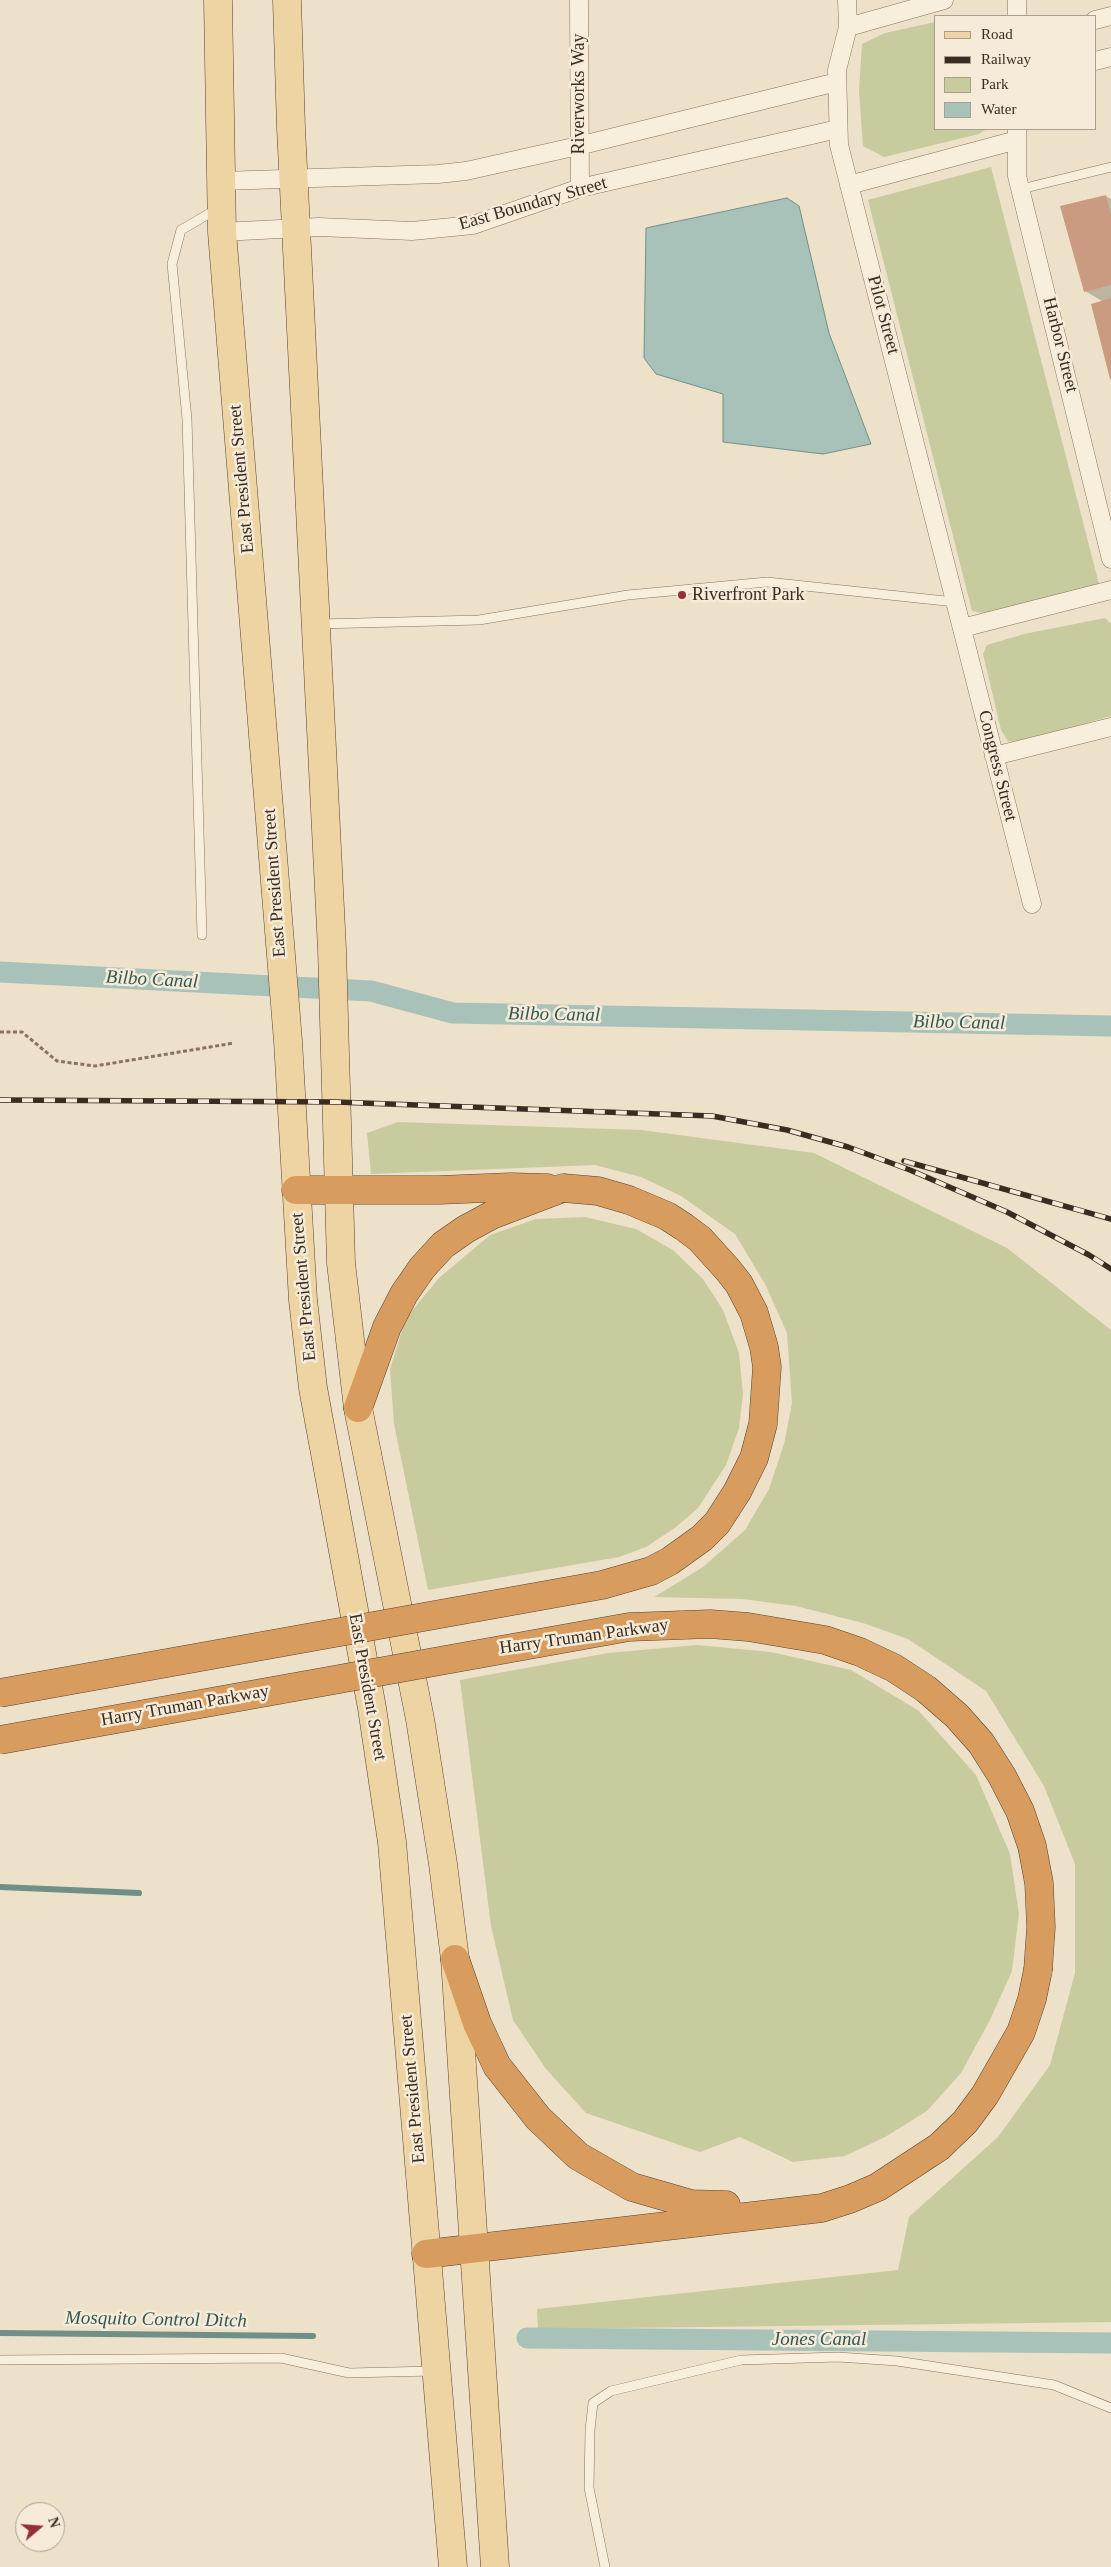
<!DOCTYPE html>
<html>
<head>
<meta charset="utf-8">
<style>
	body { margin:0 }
	#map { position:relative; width:1111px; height:2567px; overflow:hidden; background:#ede1c9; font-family:"Times New Roman",serif }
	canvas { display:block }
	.legend { position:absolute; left:934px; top:15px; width:162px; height:115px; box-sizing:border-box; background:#f5ebd8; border:1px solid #aa9f8f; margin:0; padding:6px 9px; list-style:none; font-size:15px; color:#3a2c21 }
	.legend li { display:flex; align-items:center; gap:10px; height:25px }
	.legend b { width:25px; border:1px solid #aa9f8f }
	.north { position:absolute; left:15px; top:2502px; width:50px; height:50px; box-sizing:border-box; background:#f5ebd8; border:1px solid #aa9f8f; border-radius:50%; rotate:72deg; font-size:14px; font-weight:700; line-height:20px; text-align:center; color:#3a2c21 }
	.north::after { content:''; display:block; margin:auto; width:18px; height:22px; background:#963036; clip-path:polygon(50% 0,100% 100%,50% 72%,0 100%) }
</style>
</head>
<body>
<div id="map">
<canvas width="1111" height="2567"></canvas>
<ul class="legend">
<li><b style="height:6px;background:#eed3a3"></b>Road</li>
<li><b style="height:6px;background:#3a2c21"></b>Railway</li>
<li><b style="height:14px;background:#c8cb9d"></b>Park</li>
<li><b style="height:14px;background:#a9c2b9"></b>Water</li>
</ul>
<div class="north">N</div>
</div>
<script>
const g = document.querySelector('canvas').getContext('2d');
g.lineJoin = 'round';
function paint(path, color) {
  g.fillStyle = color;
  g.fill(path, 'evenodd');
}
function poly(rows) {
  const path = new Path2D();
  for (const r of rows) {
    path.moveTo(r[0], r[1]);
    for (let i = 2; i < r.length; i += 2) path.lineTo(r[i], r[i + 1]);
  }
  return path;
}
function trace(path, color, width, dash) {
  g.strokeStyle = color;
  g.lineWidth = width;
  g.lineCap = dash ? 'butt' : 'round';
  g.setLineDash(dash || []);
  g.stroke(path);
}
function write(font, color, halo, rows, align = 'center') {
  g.font = font + ' "Times New Roman",serif';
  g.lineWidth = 5;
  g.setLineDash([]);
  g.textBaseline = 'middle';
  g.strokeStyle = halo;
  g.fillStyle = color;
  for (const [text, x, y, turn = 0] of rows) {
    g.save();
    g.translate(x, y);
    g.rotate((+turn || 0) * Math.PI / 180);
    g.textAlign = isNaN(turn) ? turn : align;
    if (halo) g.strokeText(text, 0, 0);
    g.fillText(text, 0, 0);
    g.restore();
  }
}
paint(poly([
	[935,22,935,129,987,129,979,134,884,157,863,146,859,91,862,44,885,33],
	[991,167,1099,584,989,614,972,611,868,200],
	[1105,618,1111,624,1111,716,1019,742,1008,741,1001,730,983,654,987,645,1024,634],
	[398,1122,641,1130,814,1153,1007,1248,1111,1330,1111,2322,538,2329,537,2309,898,2270,909,2217,998,2137,1050,2065,1075,1973,1075,1864,1044,1786,986,1691,908,1639,863,1623,796,1606,742,1599,654,1597,703,1567,745,1530,769,1489,784,1444,792,1403,787,1333,765,1284,735,1234,681,1196,641,1177,595,1165,371,1174,367,1133],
	[585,1217,636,1229,673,1250,703,1279,723,1310,739,1353,743,1394,739,1428,726,1465,698,1508,676,1527,646,1547,619,1557,428,1590,394,1424,390,1369,406,1318,439,1278,490,1235,536,1219],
	[697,1645,771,1652,851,1670,919,1711,976,1775,1010,1854,1019,1914,1012,1971,990,2020,961,2073,927,2111,885,2137,845,2156,793,2162,740,2137,700,2152,586,2113,546,2069,513,2020,491,1926,460,1680,608,1653]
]), '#c8cb9d');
const water = poly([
	[787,198,799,206,829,333,871,444,823,454,723,442,723,394,656,374,644,358,646,228,787,198]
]);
paint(water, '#a9c2b9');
trace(water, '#709087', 1);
paint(poly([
	[1105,196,1111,199,1111,377,1102,301,1085,291]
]), '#0003');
trace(poly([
	[0,1887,139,1893],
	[0,2333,313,2336]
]), '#709087', 6);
trace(poly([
	[0,972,371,991,453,1013,1111,1026],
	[527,2338,1111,2343]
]), '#a9c2b9', 21);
paint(poly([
	[1106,195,1111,215,1111,285,1084,292,1060,206],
	[1111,298,1111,379,1110,379,1091,304]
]), '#ca9b80');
const lane = poly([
	[1021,189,1111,167],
	[318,624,479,620,628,595,767,582,955,602],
	[202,935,187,419,172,264,181,230,217,209],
	[0,2360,281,2358,349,2373,433,2371],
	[605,2567,589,2488,590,2430,593,2403,611,2391,741,2360,838,2357,897,2361,1054,2385,1111,2408]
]);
const street = poly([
	[579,0,580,188],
	[847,0,848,27,837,70,839,145,1032,904],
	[1017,0,1017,16],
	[1095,20,1111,16],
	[848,27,944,0],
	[1095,61,1111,57],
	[1017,129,1017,176,1111,559],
	[221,181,438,174,466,171,578,146,837,82],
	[849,185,1017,140],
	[222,232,319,227,412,231,473,225,580,188,838,129],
	[962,628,1111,590],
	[994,756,1111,727]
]);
const primary = poly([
	[218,0,222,232,288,1041,303,1300,313,1388,372,1708,392,1842,453,2567],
	[287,0,291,128,332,949,341,1263,358,1408,420,1719,443,1864,455,1959,495,2567]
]);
const highway = poly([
	[296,1190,439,1190,511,1187,547,1188],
	[358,1408,387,1327,404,1294,422,1268,443,1245,466,1229,492,1215,563,1188],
	[455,1959,477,2023,497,2066,538,2118,578,2156,632,2187,691,2204,726,2205],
	[426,2254,822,2208,850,2199,878,2187,939,2147,965,2122,985,2095,1021,2032,1032,1999,1038,1970]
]);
trace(lane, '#89735e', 10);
trace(street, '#89735e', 19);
trace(primary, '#574232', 29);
trace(highway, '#574232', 29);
trace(poly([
	[0,1032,22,1032,57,1061,95,1066,234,1043]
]), '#89735e', 3, [4, 2.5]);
trace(lane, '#f8eedc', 9);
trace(street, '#f8eedc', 18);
trace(primary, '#eed3a3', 28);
trace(highway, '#d89d5e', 28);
const rail = poly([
	[0,1100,336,1102,712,1116,787,1130,848,1147,910,1170,1007,1212,1089,1255,1111,1269],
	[904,1161,1111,1219]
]);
trace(rail, '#3a2c21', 5.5);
trace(rail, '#f5ebd8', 4, [11]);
const highwayBridge = poly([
	[0,1693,602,1585,651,1571,670,1561,702,1538,717,1523,737,1492,754,1458,763,1424,767,1367,764,1347,754,1313,739,1284,728,1270,700,1239,684,1227,667,1216,629,1200,598,1191,563,1188],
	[0,1740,629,1627,710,1624,748,1627,825,1640,860,1652,894,1668,926,1689,957,1716,981,1743,1002,1776,1020,1811,1032,1846,1039,1883,1041,1927,1038,1970]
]);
trace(highwayBridge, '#574232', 29, []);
trace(highwayBridge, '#d89d5e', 28);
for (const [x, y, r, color] of [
	[682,595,5,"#963036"]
]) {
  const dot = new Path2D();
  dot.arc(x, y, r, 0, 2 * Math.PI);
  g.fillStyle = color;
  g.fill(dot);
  trace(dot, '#f5ebd8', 2);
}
write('18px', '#3a2c21', '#f5ebd8', [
	["Riverworks Way",579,94,-90],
	["East Boundary Street",533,204,-16],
	["Pilot Street",883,315,75],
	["Harbor Street",1060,345,76],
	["East President Street",242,479,-95],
	["Congress Street",997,766,76],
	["East President Street",275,883,-94],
	["East President Street",304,1287,-95],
	["Harry Truman Parkway",584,1637,-8],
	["East President Street",367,1687,80],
	["Harry Truman Parkway",185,1706,-10],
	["East President Street",413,2089,-95]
]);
write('18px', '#3a2c21', '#f5ebd8', [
	["Riverfront Park",692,595]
], 'left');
write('italic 19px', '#315955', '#f5ebd8', [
	["Bilbo Canal",152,980,3],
	["Bilbo Canal",554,1015,1],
	["Bilbo Canal",959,1023,1],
	["Mosquito Control Ditch",156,2320,1],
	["Jones Canal",819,2340]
]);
</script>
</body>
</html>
